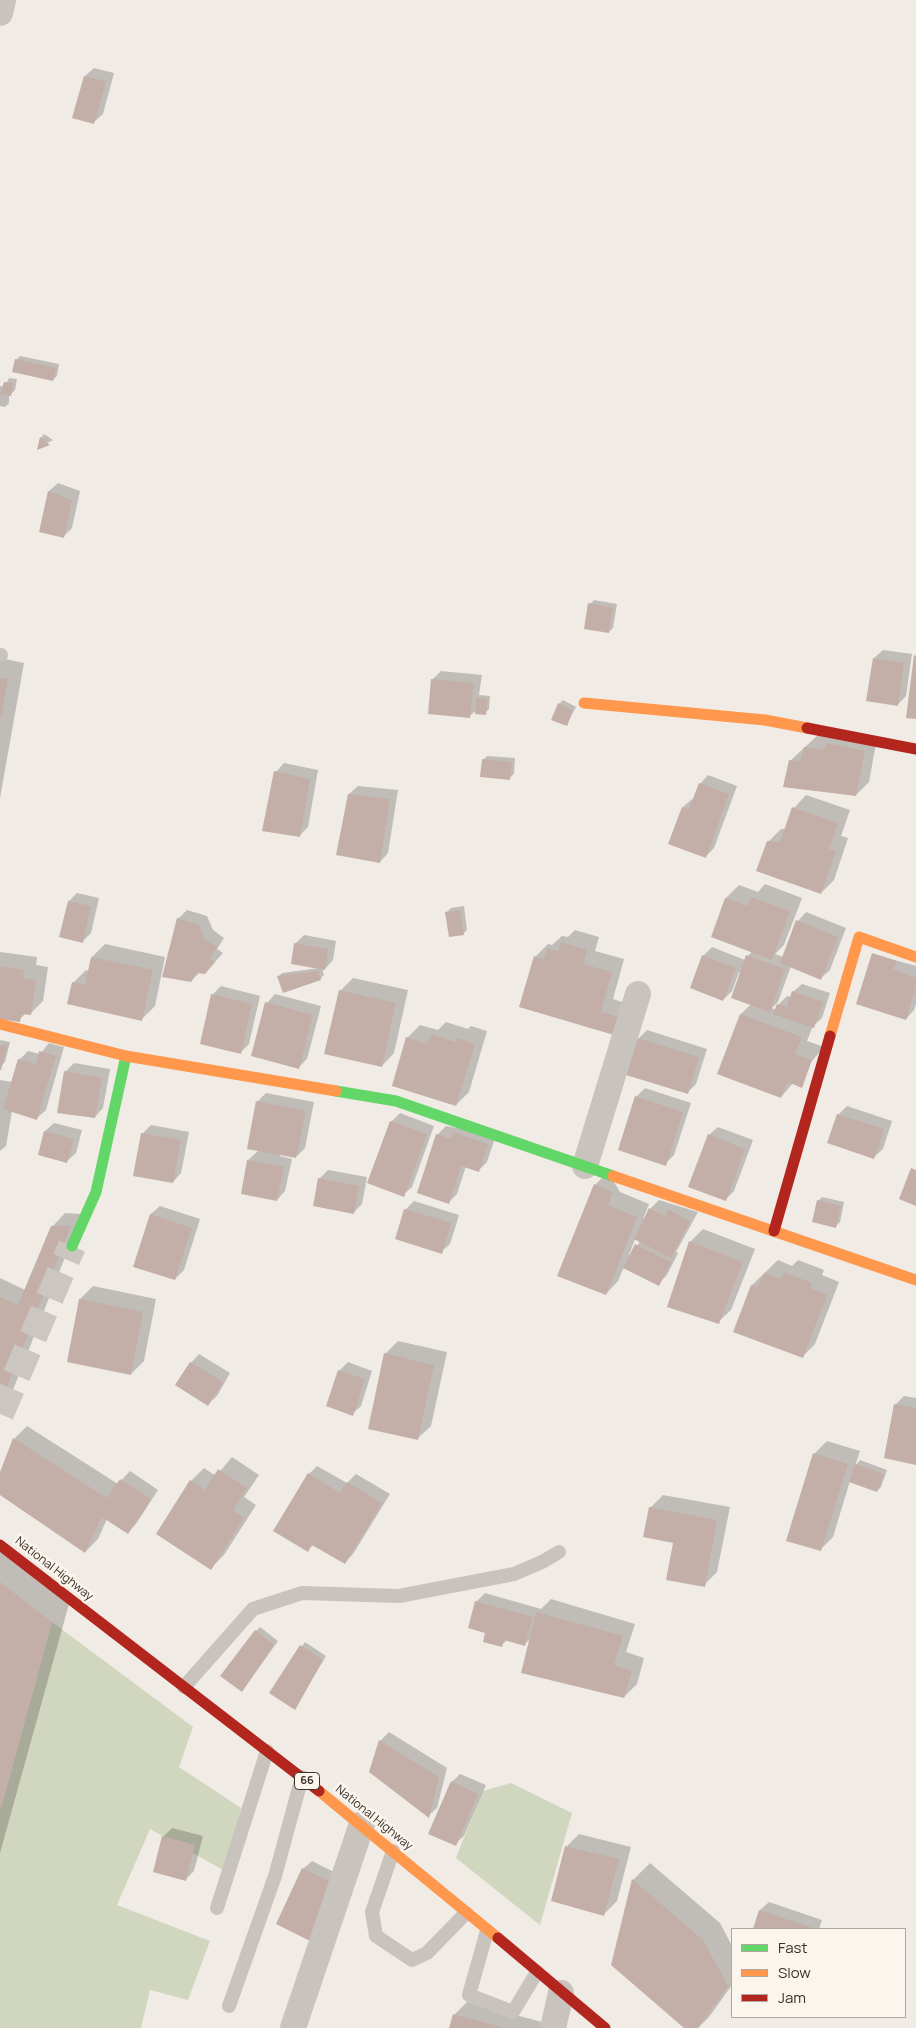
<!DOCTYPE html>
<html>
<head>
<meta charset="utf-8">
<style>
	body { margin:0 }
	#map { position:relative; width:916px; height:2028px; overflow:hidden; background:#f0ebe5; font-family:Manrope,sans-serif }
	canvas { display:block }
	.legend { position:absolute; left:731px; top:1928px; width:175px; height:90px; box-sizing:border-box; background:#fbf5ee; border:1px solid #aea6a0; margin:0; padding:6px 9px; list-style:none; font-size:15px; color:#3b302b }
	.legend li { display:flex; align-items:center; gap:10px; height:25px }
	.legend b { width:25px; border:1px solid #aea6a0 }
</style>
</head>
<body>
<div id="map">
<canvas width="916" height="2028"></canvas>
<ul class="legend">
<li><b style="height:6px;background:#63d668"></b>Fast</li>
<li><b style="height:6px;background:#ff974d"></b>Slow</li>
<li><b style="height:6px;background:#b3261e"></b>Jam</li>
</ul>
</div>
<script>
const g = document.querySelector('canvas').getContext('2d');
g.lineJoin = 'round';
function paint(path, color) {
  g.fillStyle = color;
  g.fill(path, 'evenodd');
}
function poly(rows) {
  const path = new Path2D();
  for (const r of rows) {
    path.moveTo(r[0], r[1]);
    for (let i = 2; i < r.length; i += 2) path.lineTo(r[i], r[i + 1]);
  }
  return path;
}
function trace(path, color, width, dash) {
  g.strokeStyle = color;
  g.lineWidth = width;
  g.lineCap = dash ? 'butt' : 'round';
  g.setLineDash(dash || []);
  g.stroke(path);
}
function write(font, color, halo, rows, align = 'center') {
  g.font = font + ' Manrope,sans-serif';
  g.lineWidth = 5;
  g.setLineDash([]);
  g.textBaseline = 'middle';
  g.strokeStyle = halo;
  g.fillStyle = color;
  for (const [text, x, y, turn = 0] of rows) {
    g.save();
    g.translate(x, y);
    g.rotate((+turn || 0) * Math.PI / 180);
    g.textAlign = isNaN(turn) ? turn : align;
    if (halo) g.strokeText(text, 0, 0);
    g.fillText(text, 0, 0);
    g.restore();
  }
}
paint(poly([
	[52,1622,193,1727,179,1767,241,1808,225,1871,150,1829,117,1905,210,1941,188,2000,150,1990,141,2028,0,2028,0,1811],
	[511,1783,572,1813,540,1925,456,1858,483,1791]
]), '#d1d6bf');
paint(poly([
	[94,68,114,73,103,114,94,122,74,117,85,76],
	[20,356,59,364,57,376,53,380,16,360],
	[9,378,17,379,15,390,9,396,9,403,5,407,0,406,0,386,5,387],
	[44,434,53,440,38,448,41,438],
	[58,483,80,491,72,528,63,537,40,531,49,491],
	[594,600,617,604,613,628,609,632,590,604],
	[883,650,912,654,906,696,897,705,874,658],
	[0,658,24,663,0,798],
	[441,671,482,675,479,695,490,696,489,709,485,713,476,710,469,717,433,679],
	[563,700,576,707,566,725,559,704],
	[818,735,877,738,869,782,856,795,790,761],
	[487,756,515,758,514,774,509,778,483,760],
	[284,763,318,770,308,827,299,836,276,772],
	[708,775,737,786,714,848,705,857,683,807,692,799,694,800,700,784],
	[358,786,398,790,388,853,380,862,349,794],
	[806,795,850,810,841,836,848,838,834,880,821,893,768,842,781,829,786,829,794,808],
	[765,884,802,898,784,945,775,954,783,957,798,921,806,912,846,928,830,970,821,978,791,966,778,1002,772,1008,776,1010,778,1005,787,996,791,997,793,992,802,984,830,993,822,1018,813,1026,807,1041,824,1047,781,1097,741,1014,751,1004,741,973,739,972,732,991,723,1000,703,956,712,947,745,960,752,951,713,936,726,898,739,885,758,892],
	[77,893,99,898,91,933,83,941,69,901],
	[464,906,467,930,463,934,447,912,451,908],
	[187,910,207,916,213,930,224,938,217,949,223,953,205,973,200,972,191,981,178,919],
	[575,930,599,937,595,951,624,959,613,999,631,1005,614,1033,535,957,548,944,552,945,562,936,568,937],
	[304,935,336,941,333,960,325,969,322,968,324,975,320,979,278,977,282,973,319,968,295,944],
	[105,944,165,957,155,1006,142,1019,73,983,86,970,89,971,92,957],
	[0,952,37,957,36,965,48,967,43,1001,30,1014,26,1013,19,1020,0,1018],
	[873,954,916,966,916,1004,914,1010,906,1019],
	[353,978,408,990,394,1053,382,1066,340,991],
	[221,986,260,996,249,1044,240,1053,212,995],
	[275,994,321,1006,307,1059,299,1067,267,1003],
	[446,1022,468,1029,471,1026,487,1031,469,1092,456,1105,407,1038,420,1025,438,1030],
	[647,1030,707,1049,696,1084,688,1092,638,1039],
	[0,1040,10,1042,5,1062,1,1066],
	[49,1043,64,1047,46,1110,37,1118,12,1111,6,1146,0,1151,0,1080,13,1082,19,1060,28,1051,40,1054],
	[74,1063,110,1069,103,1108,95,1117,65,1072],
	[645,1088,691,1103,674,1155,665,1164,636,1097],
	[266,1093,314,1102,305,1148,296,1157,280,1154,280,1156,292,1159,285,1191,277,1200,242,1193,248,1160,259,1150,258,1101],
	[847,1106,892,1121,883,1149,874,1157,838,1115],
	[400,1113,434,1126,412,1187,403,1195,391,1122],
	[54,1123,82,1130,76,1153,67,1161,39,1154,45,1131],
	[151,1125,189,1132,181,1173,173,1182,142,1134],
	[446,1126,496,1135,487,1162,478,1171,466,1166,457,1194,449,1202,437,1135],
	[718,1127,753,1140,734,1191,726,1199,709,1135],
	[328,1170,367,1177,362,1204,354,1212,319,1179],
	[608,1172,620,1192,649,1204,643,1219,645,1219,650,1209,659,1200,698,1212,676,1252,678,1253,667,1275,658,1284,624,1267,618,1281,606,1294,595,1185],
	[635,1239,640,1241,631,1256,629,1255],
	[822,1197,844,1202,840,1222,836,1226,818,1201],
	[414,1201,459,1215,450,1244,441,1252,405,1210],
	[160,1206,200,1219,184,1270,175,1279,135,1266,151,1214],
	[65,1213,82,1214,11,1395,0,1405,0,1278,25,1290,52,1227],
	[703,1229,755,1249,731,1310,718,1322,690,1242],
	[778,1260,792,1266,798,1260,824,1270,822,1275,839,1282,815,1344,802,1357,735,1331,752,1285],
	[93,1286,156,1299,144,1361,131,1374,68,1361,80,1299],
	[398,1341,447,1352,431,1426,418,1438,385,1354],
	[199,1354,230,1373,217,1396,208,1404,191,1363],
	[348,1362,372,1371,361,1406,352,1414,339,1371],
	[904,1396,916,1398,916,1464,895,1405],
	[27,1426,118,1484,130,1471,158,1490,136,1524,127,1533,107,1519,98,1539,85,1552,0,1494,0,1476,14,1439],
	[827,1441,860,1451,855,1466,860,1460,887,1470,881,1487,877,1491,850,1481,833,1537,820,1550,814,1454],
	[232,1457,259,1475,244,1497,256,1505,224,1555,211,1568,191,1481,204,1468,216,1476],
	[317,1466,347,1483,356,1474,390,1494,353,1554,345,1562,314,1544,308,1550,309,1474],
	[663,1495,730,1507,717,1572,704,1585,650,1508],
	[0,1552,69,1604,0,1853],
	[485,1593,541,1609,551,1599,635,1624,626,1652,644,1658,637,1684,624,1697,531,1638,525,1644,507,1640,502,1645,486,1632,476,1602],
	[260,1627,278,1641,245,1687,256,1631],
	[305,1642,326,1656,295,1708,271,1693],
	[389,1732,447,1768,437,1808,428,1816,370,1771,380,1741],
	[460,1774,486,1785,464,1836,455,1844,452,1782],
	[172,1828,203,1836,194,1871,185,1880,163,1837],
	[579,1834,631,1847,617,1901,604,1914,567,1846],
	[312,1861,346,1878,312,1940,303,1869],
	[650,1863,720,1923,732,1946,732,1985,709,2017,698,2028,686,2028,612,1965,633,1880],
	[769,1902,822,1920,819,1929,754,1929,760,1910],
	[467,2002,542,2022,541,2028,451,2028,454,2015]
]), '#0003');
paint(poly([
	[84,76,106,81,94,124,72,118],
	[15,359,56,368,53,381,12,372],
	[4,382,13,383,11,396,0,394],
	[40,437,50,445,37,450],
	[48,491,72,500,64,538,39,532],
	[588,603,613,608,609,633,584,629],
	[914,655,916,656,916,719,906,718],
	[873,658,904,663,898,706,866,701],
	[0,678,8,679,1,718,0,718],
	[431,679,474,683,470,718,428,714],
	[476,698,487,699,486,715,475,714],
	[558,703,573,711,567,726,551,720],
	[827,743,865,751,856,796,783,787,789,760,800,761,804,747,824,750],
	[482,759,512,762,510,780,480,777],
	[274,771,310,779,300,837,262,831],
	[699,783,729,794,706,858,668,844,682,807,689,809],
	[348,794,390,799,380,863,336,855],
	[792,807,838,823,829,849,836,851,821,894,756,871,767,841,780,842],
	[751,897,790,911,772,960,711,937,725,898,748,906],
	[68,901,91,906,83,943,59,937],
	[460,910,464,935,449,937,445,912],
	[177,918,199,925,204,939,217,947,210,958,215,962,205,974,197,973,191,982,162,977],
	[796,920,838,937,821,980,780,963],
	[561,942,587,950,583,964,612,972,601,1012,619,1017,614,1035,519,1007,534,956,544,959,547,948,558,951],
	[294,943,328,949,325,970,291,964],
	[872,953,897,961,893,969,916,978,916,986,906,1020,856,1004],
	[702,955,736,968,723,1001,690,988],
	[746,955,785,969,770,1012,731,998],
	[91,957,153,970,142,1021,67,1004,72,982,85,985],
	[0,966,24,970,23,978,36,980,31,1015,21,1014,20,1022,0,1019],
	[318,971,321,980,283,993,277,976],
	[339,990,396,1003,382,1067,324,1054],
	[792,991,823,1002,814,1028,773,1014,777,1004,787,1007],
	[211,994,252,1004,241,1054,200,1044],
	[265,1002,313,1015,299,1069,251,1056],
	[740,1014,802,1037,795,1054,812,1060,802,1088,788,1082,781,1098,717,1074],
	[432,1034,455,1042,457,1038,475,1044,456,1106,392,1086,406,1037,426,1044],
	[637,1038,699,1057,688,1094,626,1075],
	[0,1045,7,1046,1,1070,0,1070],
	[39,1051,56,1056,37,1120,3,1109,18,1059,36,1064],
	[64,1071,102,1078,95,1118,57,1113],
	[635,1096,683,1112,666,1166,618,1150],
	[256,1101,306,1111,296,1158,247,1149],
	[837,1114,884,1129,874,1159,827,1143],
	[390,1121,427,1134,404,1197,367,1183],
	[44,1131,74,1139,67,1163,38,1155],
	[453,1132,488,1144,479,1172,461,1166,449,1204,417,1193,436,1134,451,1139],
	[141,1133,181,1140,173,1183,133,1176],
	[708,1134,745,1149,726,1201,688,1187],
	[247,1160,284,1167,277,1201,241,1194],
	[911,1168,916,1170,916,1206,899,1199],
	[318,1178,359,1186,354,1214,313,1206],
	[594,1184,613,1192,608,1205,637,1217,606,1295,557,1276],
	[817,1200,841,1206,836,1228,812,1222],
	[649,1208,665,1216,668,1209,690,1221,671,1258,634,1239],
	[404,1209,451,1223,442,1254,395,1239],
	[150,1214,192,1228,175,1280,133,1267],
	[51,1226,71,1226,0,1404,0,1297,18,1305],
	[689,1241,743,1262,719,1324,667,1307],
	[635,1244,671,1262,659,1286,623,1268],
	[784,1272,812,1283,810,1288,827,1295,803,1358,733,1332,751,1285,758,1287,764,1273,781,1279],
	[79,1299,143,1312,131,1375,67,1362],
	[384,1353,434,1365,418,1440,368,1429],
	[190,1362,223,1382,208,1406,175,1385],
	[338,1370,365,1379,353,1416,326,1406],
	[894,1404,916,1408,916,1465,884,1458],
	[13,1438,107,1498,120,1479,151,1499,128,1534,102,1517,85,1553,0,1495,0,1472],
	[813,1453,848,1464,821,1551,786,1541],
	[855,1464,884,1474,877,1492,849,1482],
	[218,1469,247,1488,233,1510,244,1518,211,1570,156,1534,190,1480,205,1490],
	[308,1473,340,1493,347,1482,382,1503,345,1564,312,1545,308,1552,273,1531],
	[649,1507,717,1520,705,1587,666,1580,673,1543,643,1537],
	[0,1582,52,1622,1,1809,0,1809],
	[475,1601,533,1617,525,1646,504,1640,502,1647,483,1642,485,1633,468,1628],
	[536,1612,623,1636,614,1665,632,1671,624,1698,521,1673],
	[255,1630,274,1645,242,1692,220,1676],
	[300,1645,323,1660,295,1710,269,1693],
	[379,1740,439,1777,429,1818,369,1772],
	[451,1781,478,1794,456,1846,428,1834],
	[162,1836,195,1845,186,1881,153,1872],
	[565,1846,619,1859,604,1916,551,1901],
	[302,1868,339,1886,312,1942,276,1924],
	[632,1879,703,1940,728,1986,698,2028,684,2028,611,1965],
	[759,1910,816,1929,753,1929],
	[453,2014,502,2027,502,2028,449,2028]
]), '#c3afa7');
trace(poly([
	[0,1414,72,1246]
]), '#ccc6c0', 28, [28, 14]);
trace(poly([
	[0,655,1,655],
	[184,1687,253,1609,302,1593,399,1596,514,1574,542,1562,559,1552],
	[393,1851,372,1912,376,1936,412,1960,427,1953,466,1913],
	[217,1908,267,1751],
	[487,1931,469,1995,513,2012,537,1972],
	[229,2006,275,1876,302,1777]
]), '#c9c3be', 14);
trace(poly([
	[0,13,3,0],
	[585,1166,638,994],
	[293,2028,362,1824],
	[553,2028,561,1993]
]), '#c9c3be', 26);
trace(poly([
	[336,1091,396,1101,613,1176],
	[72,1246,96,1192,126,1056]
]), '#63d668', 11);
trace(poly([
	[584,703,765,720,807,728],
	[0,1024,126,1056,336,1091],
	[830,1036,859,937,916,957],
	[613,1176,916,1280],
	[319,1791,498,1938]
]), '#ff974d', 11);
trace(poly([
	[807,728,916,749],
	[774,1231,830,1036],
	[0,1545,319,1791],
	[498,1938,605,2028]
]), '#b3261e', 11);
for (const [x, y, w] of [
	[307,1781,25]
]) {
  const box = new Path2D();
  box.roundRect(x - w / 2, y - 8.5, w, 17, 4);
  g.fillStyle = '#fbf5ee';
  g.fill(box);
  trace(box, '#3b302b', 1);
}
write('bold 11px', '#3b302b', null, [
	["66",307,1781]
]);
write('12px', '#3b302b', '#fbf5ee', [
	["National Highway",54,1569,38],
	["National Highway",374,1818,39]
]);
</script>
</body>
</html>
